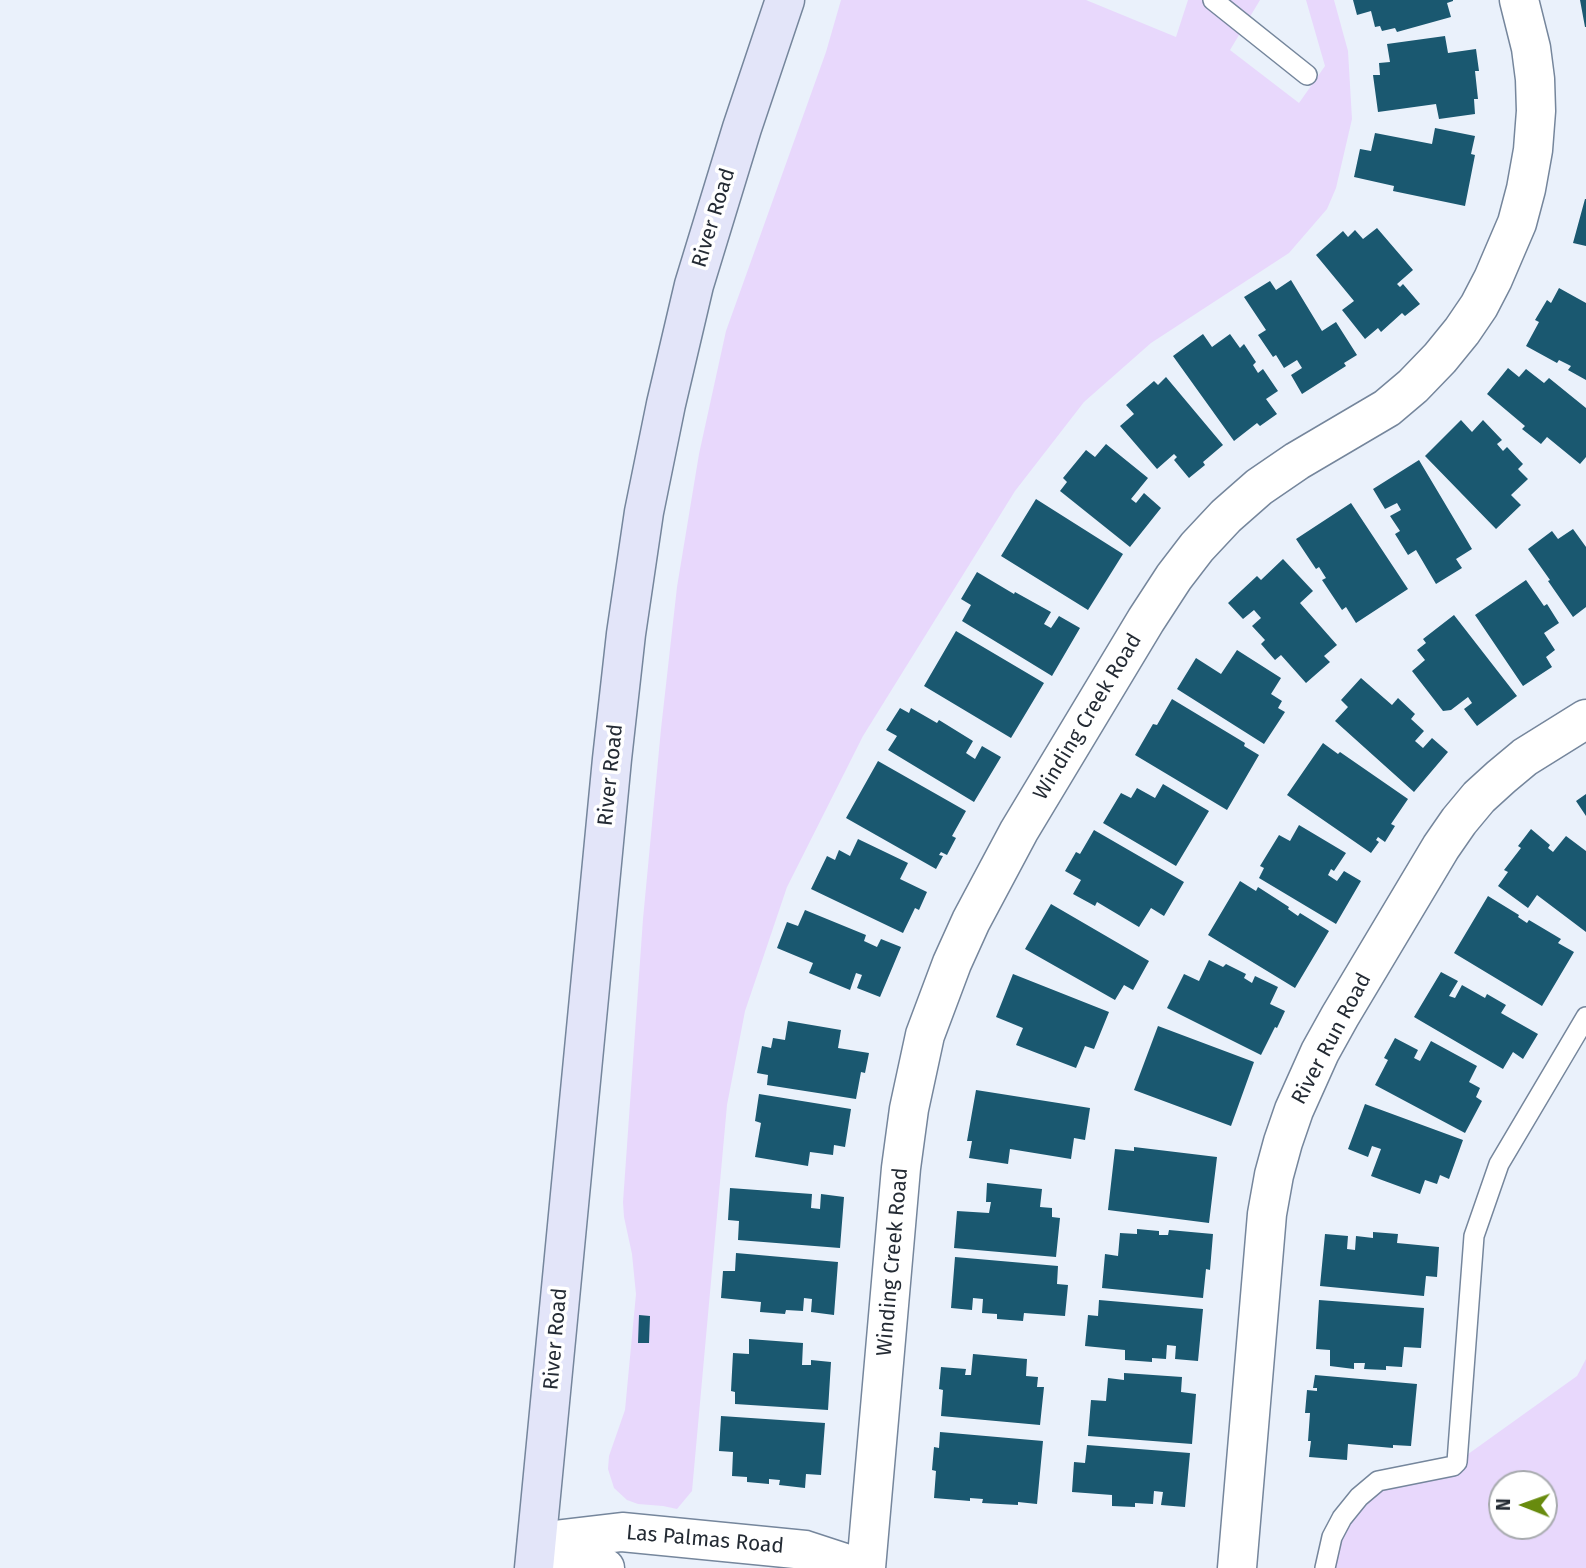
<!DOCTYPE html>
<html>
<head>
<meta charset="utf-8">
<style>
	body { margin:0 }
	#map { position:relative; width:1586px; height:1568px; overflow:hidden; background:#eaf1fb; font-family:"Fira Sans",sans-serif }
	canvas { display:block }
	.north { position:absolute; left:1488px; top:1470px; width:70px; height:70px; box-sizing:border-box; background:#fff; border:2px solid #a7aaae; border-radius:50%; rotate:271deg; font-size:19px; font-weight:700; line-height:28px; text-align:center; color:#242b34 }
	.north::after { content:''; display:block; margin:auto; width:24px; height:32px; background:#688b0e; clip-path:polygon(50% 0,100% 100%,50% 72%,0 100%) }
</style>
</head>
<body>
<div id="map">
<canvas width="1586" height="1568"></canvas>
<div class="north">N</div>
</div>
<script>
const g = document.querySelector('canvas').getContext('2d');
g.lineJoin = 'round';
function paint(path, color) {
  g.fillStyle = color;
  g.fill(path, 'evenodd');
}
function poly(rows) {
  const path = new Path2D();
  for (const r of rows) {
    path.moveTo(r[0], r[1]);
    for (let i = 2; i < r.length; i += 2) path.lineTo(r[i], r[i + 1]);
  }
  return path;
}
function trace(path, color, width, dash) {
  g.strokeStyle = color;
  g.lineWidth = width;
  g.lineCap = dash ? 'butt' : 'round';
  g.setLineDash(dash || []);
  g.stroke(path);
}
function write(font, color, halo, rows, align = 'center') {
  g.font = font + ' "Fira Sans",sans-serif';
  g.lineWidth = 7;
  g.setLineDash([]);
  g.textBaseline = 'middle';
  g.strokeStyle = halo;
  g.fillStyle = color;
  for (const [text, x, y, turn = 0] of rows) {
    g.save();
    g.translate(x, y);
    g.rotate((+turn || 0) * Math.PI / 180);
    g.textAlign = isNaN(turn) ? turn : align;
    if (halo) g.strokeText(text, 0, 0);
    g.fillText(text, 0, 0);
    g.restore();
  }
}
paint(poly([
	[841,0,1086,0,1176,37,1188,0,1260,0,1230,50,1299,103,1325,66,1306,0,1334,0,1348,51,1352,119,1336,188,1327,209,1289,253,1151,343,1084,402,1015,491,863,736,787,887,745,1011,727,1105,692,1491,677,1509,663,1506,638,1504,627,1500,614,1488,608,1469,609,1456,625,1410,636,1294,632,1254,624,1217,623,1202,643,919,661,729,677,587,699,454,726,331,826,52],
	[1586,1359,1586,1568,1325,1568,1359,1497,1457,1462,1577,1376],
	[1502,1484,1544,1484,1544,1526,1502,1526]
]), '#e8d8fc');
paint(poly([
	[1353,0,1453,0,1453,1,1447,3,1451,17,1397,32,1395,28,1382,31,1380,26,1375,27,1371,11,1357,15],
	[1580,0,1586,0,1586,27,1585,27],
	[1445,36,1448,53,1476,49,1479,71,1475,71,1478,99,1474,99,1475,114,1439,119,1436,104,1378,112,1373,75,1380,75,1379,63,1390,62,1387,44],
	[1435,128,1475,136,1471,154,1475,155,1465,206,1393,191,1394,186,1354,177,1360,149,1371,151,1375,133,1432,144],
	[1585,199,1586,199,1586,246,1573,243],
	[1377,228,1413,270,1397,284,1400,287,1403,284,1420,304,1405,316,1402,313,1381,332,1378,328,1365,339,1342,310,1354,301,1316,255,1343,231,1348,237,1355,230,1363,239],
	[1291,280,1322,331,1336,322,1357,355,1344,363,1346,366,1302,394,1291,375,1302,368,1297,360,1284,368,1276,355,1273,357,1258,335,1266,330,1244,297,1270,281,1276,290],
	[1559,288,1586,303,1586,380,1568,370,1571,366,1559,360,1557,363,1526,346,1539,322,1535,320,1547,300,1551,303],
	[1203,334,1212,347,1230,334,1240,348,1244,344,1256,362,1253,365,1258,373,1263,369,1278,391,1266,399,1277,414,1260,426,1257,423,1234,441,1173,356],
	[1508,368,1519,377,1526,369,1544,383,1549,378,1586,408,1586,457,1580,464,1547,437,1541,444,1522,429,1525,426,1487,394],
	[1166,377,1223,445,1203,462,1205,465,1189,478,1174,460,1177,457,1174,454,1157,469,1120,426,1134,414,1126,405,1154,381,1158,385],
	[1461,420,1472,432,1483,420,1502,440,1497,444,1503,451,1507,447,1523,464,1518,469,1528,479,1511,495,1521,505,1496,529,1425,456],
	[1106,444,1148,478,1131,499,1136,503,1144,493,1161,508,1130,547,1060,491,1067,482,1063,478,1086,450,1095,457],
	[1419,460,1472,549,1456,559,1462,568,1436,584,1416,550,1408,555,1395,534,1400,531,1390,516,1401,510,1397,503,1385,509,1373,489],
	[1036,499,1123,554,1088,610,1001,556],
	[1351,503,1408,589,1356,623,1346,607,1342,610,1322,580,1326,578,1319,567,1316,569,1296,539],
	[1573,529,1586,547,1586,607,1573,617,1548,581,1550,580,1528,549,1552,531,1558,539],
	[1283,559,1313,591,1300,603,1337,645,1324,656,1330,662,1306,683,1281,655,1275,660,1261,644,1265,640,1252,626,1261,618,1254,610,1243,619,1228,603,1257,576,1261,580],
	[977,572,1014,594,1015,592,1051,612,1044,624,1051,628,1059,616,1080,628,1052,676,962,621,971,605,961,599],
	[1526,580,1544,606,1547,604,1559,623,1544,633,1555,650,1546,657,1552,667,1523,686,1475,615],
	[1454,615,1517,696,1477,726,1464,709,1472,703,1468,697,1451,710,1443,711,1412,671,1425,660,1417,650,1426,643,1423,639],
	[956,631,1044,683,1011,738,924,686],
	[1237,650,1281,678,1271,694,1282,701,1278,708,1285,712,1264,744,1177,689,1196,658,1221,674],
	[1361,678,1392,705,1398,698,1415,714,1411,719,1424,731,1415,741,1423,748,1432,738,1448,752,1414,792,1335,721,1348,707,1341,700],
	[1172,699,1245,743,1244,746,1259,755,1227,810,1135,755,1153,724,1157,725],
	[900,708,909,713,911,708,937,723,939,720,973,741,966,753,975,759,982,746,1001,757,974,802,888,750,897,736,886,730],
	[1323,743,1338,754,1340,752,1408,799,1391,824,1395,826,1385,842,1378,837,1376,840,1379,842,1371,853,1287,795],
	[878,761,966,811,952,836,956,838,947,855,941,852,939,855,943,856,936,869,846,818],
	[1163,784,1209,811,1176,866,1103,823,1121,793,1131,798,1137,788,1155,798],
	[1586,794,1586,816,1576,801],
	[1299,825,1346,853,1334,871,1331,869,1328,875,1337,881,1344,871,1361,881,1336,924,1259,878,1264,868,1260,866,1279,835,1290,841],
	[1531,829,1550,845,1548,848,1553,852,1566,836,1586,851,1586,932,1537,895,1528,908,1498,886,1508,872,1504,870,1521,848,1518,846],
	[1094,830,1184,882,1164,916,1151,908,1139,927,1097,902,1095,906,1073,894,1081,880,1065,871,1076,852,1080,854],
	[858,839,908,863,900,879,927,892,919,910,915,908,903,933,811,889,827,856,835,860,839,850,850,856],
	[1240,881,1256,891,1258,887,1289,907,1288,909,1298,916,1300,913,1329,931,1295,988,1208,935],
	[1488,896,1519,915,1518,917,1527,923,1529,920,1561,939,1558,943,1574,952,1542,1006,1454,953],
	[1051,904,1149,961,1133,990,1124,985,1115,1000,1025,949],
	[805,910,866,935,864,941,877,947,881,939,901,947,880,997,857,988,862,975,856,973,850,990,809,973,813,963,777,948,787,922,798,926],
	[1209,960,1223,967,1226,964,1246,974,1244,978,1252,983,1255,976,1278,987,1270,1004,1285,1011,1277,1028,1275,1027,1261,1055,1167,1008,1184,974,1199,981],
	[1441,972,1458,981,1449,996,1455,998,1462,985,1485,998,1487,994,1506,1005,1501,1013,1538,1034,1523,1059,1513,1052,1503,1069,1414,1017],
	[1013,974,1109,1012,1094,1049,1085,1046,1076,1068,1016,1045,1023,1028,996,1017],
	[788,1021,841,1030,838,1048,869,1053,865,1073,861,1072,856,1099,767,1085,768,1075,757,1073,762,1046,771,1048,773,1038,785,1040],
	[1158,1026,1254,1062,1231,1126,1134,1090],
	[1395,1038,1418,1050,1414,1058,1420,1061,1431,1041,1477,1066,1469,1082,1480,1088,1476,1097,1482,1101,1465,1133,1375,1085,1388,1060,1384,1058],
	[976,1090,1090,1108,1085,1140,1074,1138,1071,1159,1010,1149,1008,1164,969,1158,972,1141,967,1141],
	[759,1094,851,1109,845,1147,834,1145,833,1155,810,1152,808,1166,755,1157,761,1123,755,1121],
	[1365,1104,1463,1140,1449,1179,1440,1175,1437,1184,1425,1180,1420,1194,1371,1176,1381,1149,1372,1146,1368,1157,1348,1149],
	[1134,1147,1217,1157,1209,1223,1108,1210,1115,1149,1134,1151],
	[987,1183,1042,1189,1040,1207,1052,1208,1052,1217,1060,1218,1056,1257,954,1248,957,1211,989,1213,991,1202,986,1202],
	[730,1188,812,1194,811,1208,820,1209,821,1194,844,1197,840,1248,738,1240,739,1221,728,1220],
	[1137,1229,1159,1231,1159,1235,1168,1235,1169,1230,1213,1234,1210,1270,1206,1269,1203,1298,1102,1288,1105,1254,1118,1256,1120,1233,1137,1234],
	[1373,1232,1398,1234,1397,1243,1439,1247,1437,1277,1426,1276,1424,1296,1320,1286,1325,1234,1348,1236,1347,1249,1355,1250,1356,1236,1373,1238],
	[736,1253,838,1262,834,1315,811,1312,812,1299,804,1298,803,1311,786,1310,785,1314,760,1312,761,1302,721,1298,723,1271,735,1271],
	[955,1257,1058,1266,1057,1284,1068,1285,1065,1316,1024,1313,1023,1321,997,1319,997,1314,982,1313,983,1299,973,1298,972,1310,951,1308],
	[1099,1300,1203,1309,1198,1361,1175,1359,1176,1346,1167,1345,1166,1359,1152,1358,1152,1362,1125,1360,1125,1350,1085,1346,1088,1315,1098,1316],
	[1319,1300,1424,1308,1421,1348,1404,1347,1402,1367,1386,1366,1386,1370,1364,1369,1365,1363,1354,1363,1354,1369,1330,1366,1330,1350,1316,1349],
	[639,1315,650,1316,649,1343,638,1343],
	[749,1339,803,1343,802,1365,811,1365,811,1360,831,1362,828,1410,735,1404,735,1392,731,1391,733,1353,749,1354],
	[973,1354,1027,1359,1026,1376,1038,1377,1037,1387,1044,1387,1040,1425,941,1416,943,1390,939,1389,941,1367,966,1369,965,1375,971,1375],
	[1124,1373,1182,1377,1181,1392,1196,1394,1192,1444,1088,1436,1091,1400,1106,1401,1108,1378,1124,1380],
	[1315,1375,1417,1384,1411,1446,1393,1445,1393,1448,1348,1444,1347,1460,1309,1457,1311,1441,1308,1441,1310,1413,1305,1413,1307,1390,1317,1391,1317,1388,1313,1388],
	[721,1416,825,1423,821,1475,806,1474,805,1488,779,1485,780,1480,769,1479,769,1484,747,1482,747,1477,732,1476,733,1452,719,1451],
	[940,1432,1043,1441,1037,1504,1018,1502,1018,1505,982,1503,983,1499,970,1498,970,1501,934,1498,936,1471,932,1470,934,1447,939,1448],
	[1087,1445,1190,1453,1185,1507,1161,1505,1163,1492,1154,1491,1153,1504,1135,1503,1135,1507,1112,1506,1112,1495,1072,1492,1074,1462,1085,1463]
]), '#1a5870');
const lane = poly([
	[1213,0,1307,75],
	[1325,1568,1332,1537,1342,1518,1359,1497,1378,1481,1453,1466,1457,1462,1474,1236,1499,1164,1586,1017]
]);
const street = poly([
	[537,1542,622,1532,805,1550,860,1568],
	[542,1544,605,1568],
	[866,1568,901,1168,909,1109,925,1035,952,963,971,921,1019,831,1146,620,1174,577,1197,547,1226,516,1259,487,1297,461,1387,408,1413,386,1440,358,1462,331,1479,306,1493,279,1517,223,1526,189,1533,150,1536,111,1535,79,1531,48,1519,0],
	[1237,1568,1267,1214,1274,1175,1283,1142,1294,1110,1320,1052,1340,1016,1441,847,1459,821,1479,797,1501,777,1525,757,1586,719]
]);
const secondary = poly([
	[534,1568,612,759,626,634,644,512,666,404,694,285,742,128,785,0]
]);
trace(lane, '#75869c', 22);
trace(street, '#75869c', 41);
trace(secondary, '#75869c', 41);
trace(lane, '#fff', 19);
trace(street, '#fff', 38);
trace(secondary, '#e3e5f9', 38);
write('21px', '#242b34', '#fff', [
	["River Road",714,218,-73],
	["Winding Creek Road",1088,717,-59],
	["River Road",611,775,-84],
	["River Run Road",1332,1039,-62],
	["Winding Creek Road",893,1262,-85],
	["River Road",556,1339,-85],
	["Las Palmas Road",705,1540,5]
]);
</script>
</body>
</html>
